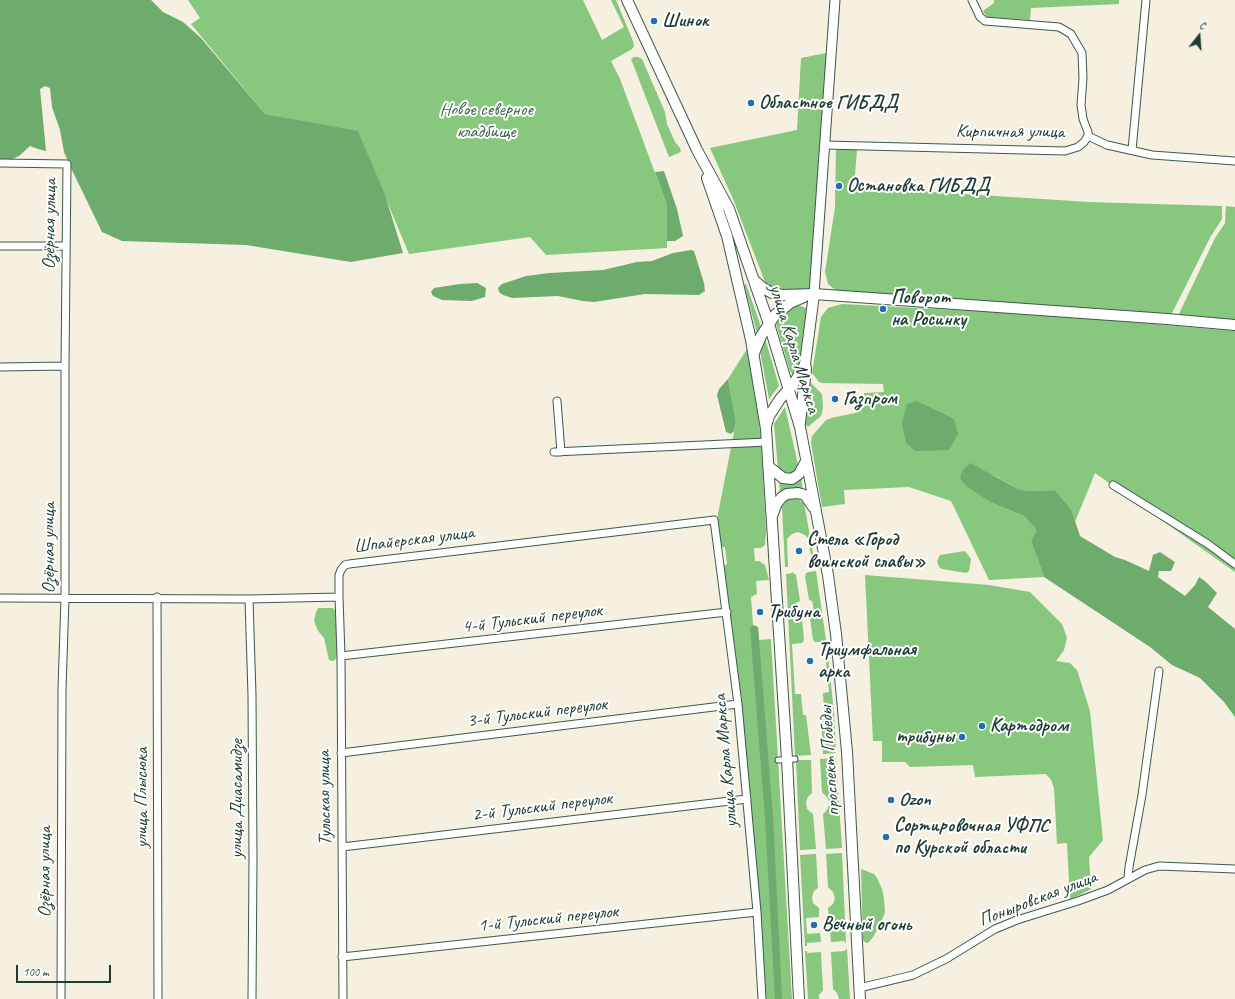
<!DOCTYPE html>
<html>
<head>
<meta charset="utf-8">
<style>
	body { margin:0 }
	#map { position:relative; width:1235px; height:999px; overflow:hidden; background:#f5f0e0; font-family:Caveat,sans-serif }
	canvas { display:block }
	.north { position:absolute; left:1179px; top:16px; width:40px; height:40px; -webkit-text-stroke:3px #fff; paint-order:stroke; rotate:17deg; font-size:11px; font-weight:700; line-height:16px; text-align:center; color:#1f3d34 }
	.north::after { content:''; display:block; margin:auto; width:14px; height:18px; background:#1f3d34; clip-path:polygon(50% 0,100% 100%,50% 72%,0 100%) }
	.scale { position:absolute; left:16px; top:965px; width:95px; height:18px; box-sizing:border-box; border:2px solid #1f3d34; border-top:0; padding-left:5px; font-size:12px; line-height:14px; white-space:nowrap; color:#1f3d34; -webkit-text-stroke:3px #fff; paint-order:stroke }
</style>
</head>
<body>
<div id="map">
<canvas width="1235" height="999"></canvas>
<div class="north">С</div>
<div class="scale">100 m</div>
</div>
<script>
const g = document.querySelector('canvas').getContext('2d');
g.lineJoin = 'round';
function paint(path, color) {
  g.fillStyle = color;
  g.fill(path, 'evenodd');
}
function poly(rows) {
  const path = new Path2D();
  for (const r of rows) {
    path.moveTo(r[0], r[1]);
    for (let i = 2; i < r.length; i += 2) path.lineTo(r[i], r[i + 1]);
  }
  return path;
}
function trace(path, color, width, dash) {
  g.strokeStyle = color;
  g.lineWidth = width;
  g.lineCap = dash ? 'butt' : 'round';
  g.setLineDash(dash || []);
  g.stroke(path);
}
function write(font, color, halo, rows, align = 'center') {
  g.font = font + ' Caveat,sans-serif';
  g.lineWidth = 4;
  g.setLineDash([]);
  g.textBaseline = 'middle';
  g.strokeStyle = halo;
  g.fillStyle = color;
  for (const [text, x, y, turn = 0] of rows) {
    g.save();
    g.translate(x, y);
    g.rotate((+turn || 0) * Math.PI / 180);
    g.textAlign = isNaN(turn) ? turn : align;
    if (halo) g.strokeText(text, 0, 0);
    g.fillText(text, 0, 0);
    g.restore();
  }
}
paint(poly([
	[188,0,583,0,602,40,624,27,611,0,616,0,633,41,634,46,632,49,611,61,620,79,667,205,667,248,546,255,530,237,409,254,358,132,265,114,191,24,200,18],
	[994,0,1119,0,1119,4,1031,8,1030,20,987,17,983,11,994,3],
	[826,53,821,205,812,280,810,287,803,291,777,290,767,287,733,199,710,148,797,130,801,58],
	[634,57,638,57,642,59,665,112,667,124,675,142,680,148,681,151,679,153,669,157,631,59],
	[836,149,857,150,854,187,1089,202,1222,206,1222,219,1211,236,1171,315,839,293,828,284,825,272,835,207],
	[1226,206,1235,207,1235,322,1177,318,1215,238,1225,223],
	[746,284,761,327,757,333,744,285],
	[842,304,1051,315,1235,331,1235,572,1095,473,1075,522,1071,509,1055,490,1043,491,1020,490,993,475,992,503,1024,516,1038,530,1031,541,1044,577,989,580,951,501,909,487,844,490,845,504,822,507,811,443,812,436,826,420,831,418,855,413,860,411,864,404,864,393,884,392,883,384,822,383,819,382,812,373,821,317,828,308],
	[798,305,806,308,807,311,807,325,798,370,794,376,790,371,776,324,778,319,784,314],
	[765,338,779,386,769,399,760,351,761,347],
	[747,349,753,381,761,438,766,531,765,545,761,548,754,548,755,561,759,561,765,565,769,580,756,581,757,594,751,597,753,625,758,627,759,640,771,639,792,999,765,999,723,566,727,564,725,547,721,547,717,519,736,422,728,379],
	[809,383,811,383,822,394,823,409,821,416,808,427,806,425,806,410],
	[785,407,799,469,795,473,788,475,778,469,774,424],
	[801,477,803,491,798,489,790,488,780,493,779,480,786,484,792,483],
	[790,498,798,499,804,503,815,564,813,565,808,539,805,535,798,532,792,534,787,539,788,567,785,567,782,506,785,501],
	[965,551,971,559,969,571,966,573,942,569,939,567,937,561,940,555],
	[816,571,826,640,834,712,836,753,823,754,821,715,824,714,823,693,829,692,824,642,815,642,813,640,810,618,814,616,813,605,812,601,809,600,805,576,806,573,809,572],
	[792,572,796,575,800,601,796,603,797,616,799,619,802,619,804,640,802,643,792,644,795,694,801,694,803,715,806,715,811,755,795,756,786,574,792,573],
	[865,575,989,585,1030,592,1062,624,1067,638,1064,650,1056,661,1070,663,1077,670,1090,711,1103,840,1089,857,1091,889,1070,900,1067,843,1057,844,1054,788,1051,780,1046,774,975,777,973,765,910,767,905,762,882,762,882,741,873,741],
	[318,608,333,608,336,612,338,654,335,660,333,661,329,660,324,638,318,631,314,621,316,612],
	[836,758,842,848,826,849,823,814,827,810,829,804,828,798,822,792,820,759],
	[796,760,811,760,812,793,808,797,806,802,807,809,813,814,816,849,800,850],
	[842,853,846,943,845,943,845,941,831,942,828,908,833,904,835,898,833,892,828,887,826,854],
	[816,854,818,888,814,891,812,897,813,903,819,908,819,917,806,918,807,934,820,933,821,942,807,943,807,946,805,946,800,855],
	[861,869,874,874,877,878,882,889,884,899,885,912,881,923,873,937,868,943,866,943,863,940],
	[846,949,847,949,850,999,839,999,837,993,833,989,831,952,845,951],
	[805,951,807,951,807,953,821,952,823,990,819,995,819,999,808,999]
]), '#87c77e');
paint(poly([
	[0,0,151,0,163,12,183,22,201,38,265,114,358,131,385,195,403,253,351,262,246,245,122,241,102,232,71,168,64,152,60,130,52,107,50,88,45,86,40,89,46,151,38,149,30,146,19,156,6,162,0,161],
	[664,171,677,209,683,236,675,241,667,241,667,205,655,172],
	[691,250,694,251,704,283,705,291,699,295,645,294,594,302,583,301,558,296,512,298,503,295,499,292,498,288,502,284,526,276,549,273,603,270,637,262,652,261,673,253],
	[477,283,486,288,485,297,472,301,442,300,433,296,431,292,434,288,460,284],
	[728,379,736,422,734,431,731,434,726,432,717,395,719,389],
	[917,401,954,419,958,434,949,450,915,451,906,443,902,423,907,404],
	[970,463,1020,490,1043,491,1055,490,1071,509,1080,536,1115,557,1125,560,1149,571,1153,555,1160,552,1175,562,1171,571,1159,571,1158,577,1185,596,1195,585,1199,577,1206,582,1217,593,1208,607,1235,629,1235,717,1224,702,1200,678,1172,665,1150,647,1044,577,1031,541,1037,530,1024,516,992,503,966,486,960,478,962,471],
	[753,625,758,627,759,640,773,816,782,999,775,999,765,818,750,628]
]), '#6dac6d');
const pedestrian = poly([
	[778,760,795,759]
]);
const minor = poly([
	[972,0,980,17,985,21,1059,27,1071,34,1082,53,1083,78,1081,105,1083,119,1088,132,1088,136],
	[825,145,1065,151,1078,147,1084,142,1088,136,1107,145,1152,155,1235,161],
	[1132,150,1146,0],
	[0,163,67,164,65,366,65,598,62,689,61,999],
	[0,246,66,246],
	[0,367,65,366],
	[557,401,561,452],
	[554,452,767,442],
	[1113,485,1208,544,1235,564],
	[157,597,158,999],
	[339,597,341,656,343,999],
	[0,598,249,599,339,597,339,575,341,570,345,565,349,564,714,520,738,704,757,912,762,999],
	[249,599,252,695,253,858,252,999],
	[341,656,727,612],
	[341,753,738,704],
	[342,847,747,799],
	[1128,878,1129,867,1142,795,1159,671],
	[342,957,757,912],
	[859,988,913,975,946,959,995,929,1017,920,1078,901,1108,890,1145,870,1159,866,1235,869]
]);
const secondary = poly([
	[814,294,835,0]
]);
const primary = poly([
	[627,0,697,150,729,209,769,324,800,427,828,575,836,634,847,752,860,999],
	[707,178,727,236,751,340,766,429,787,759,799,999],
	[755,281,763,288,772,293,783,295,814,294,1167,319,1235,325],
	[754,353,761,336,775,315,790,303,804,297],
	[800,423,806,369,805,364,814,294],
	[766,426,769,416,780,399,794,383,804,366],
	[768,466,783,478,792,479,799,474,806,461],
	[772,516,777,503,782,497,787,494,798,493,805,495,813,507]
]);
trace(pedestrian, '#3f584e', 7);
trace(minor, '#3f584e', 9);
trace(secondary, '#3f584e', 11);
trace(primary, '#3f584e', 12);
trace(pedestrian, '#fff', 5);
trace(minor, '#fff', 7);
trace(secondary, '#fff', 9);
trace(primary, '#fff', 10);
for (const [x, y, r, color] of [
	[654,21,4,"#1f6fb2"],
	[751,103,4,"#1f6fb2"],
	[839,186,4,"#1f6fb2"],
	[883,309,4,"#1f6fb2"],
	[835,399,4,"#1f6fb2"],
	[799,551,4,"#1f6fb2"],
	[760,612,4,"#1f6fb2"],
	[810,661,4,"#1f6fb2"],
	[982,726,4,"#1f6fb2"],
	[962,737,4,"#1f6fb2"],
	[891,800,4,"#1f6fb2"],
	[886,837,4,"#1f6fb2"],
	[814,925,4,"#1f6fb2"]
]) {
  const dot = new Path2D();
  dot.arc(x, y, r, 0, 2 * Math.PI);
  g.fillStyle = color;
  g.fill(dot);
  trace(dot, '#fff', 1.5);
}
write('bold 19px', '#1f3d34', '#fff', [
	["Шинок",662,21],
	["Областное ГИБДД",759,103],
	["Остановка ГИБДД",847,186],
	["Поворот",891,298],
	["на Росинку",891,320],
	["Газпром",843,399],
	["Стела «Город",807,540],
	["воинской славы»",807,562],
	["Трибуна",768,612],
	["Триумфальная",818,650],
	["арка",818,672],
	["Картодром",990,726],
	["трибуны",954,737,"right"],
	["Ozon",899,800],
	["Сортировочная УФПС",894,826],
	["по Курской области",894,848],
	["Вечный огонь",822,925]
], 'left');
write('19px', '#3e664a', '#fff', [
	["Новое северное",486,110],
	["кладбище",486,132]
]);
write('19px', '#1f3d34', '#fff', [
	["Кирпичная улица",1010,132],
	["Озёрная улица",50,224,-89],
	["улица Карла Маркса",794,349,73],
	["Шпайерская улица",414,540,-7],
	["Озёрная улица",49,548,-90],
	["4-й Тульский переулок",532,619,-7],
	["3-й Тульский переулок",537,713,-7],
	["улица Карла Маркса",726,761,-95],
	["проспект Победы",830,761,-94],
	["улица Плысюка",142,798,-90],
	["Тульская улица",325,798,-91],
	["улица Диасамидзе",237,799,-90],
	["2-й Тульский переулок",542,807,-7],
	["Озёрная улица",45,872,-90],
	["Поныровская улица",1038,899,-21],
	["1-й Тульский переулок",548,919,-6]
]);
</script>
</body>
</html>
